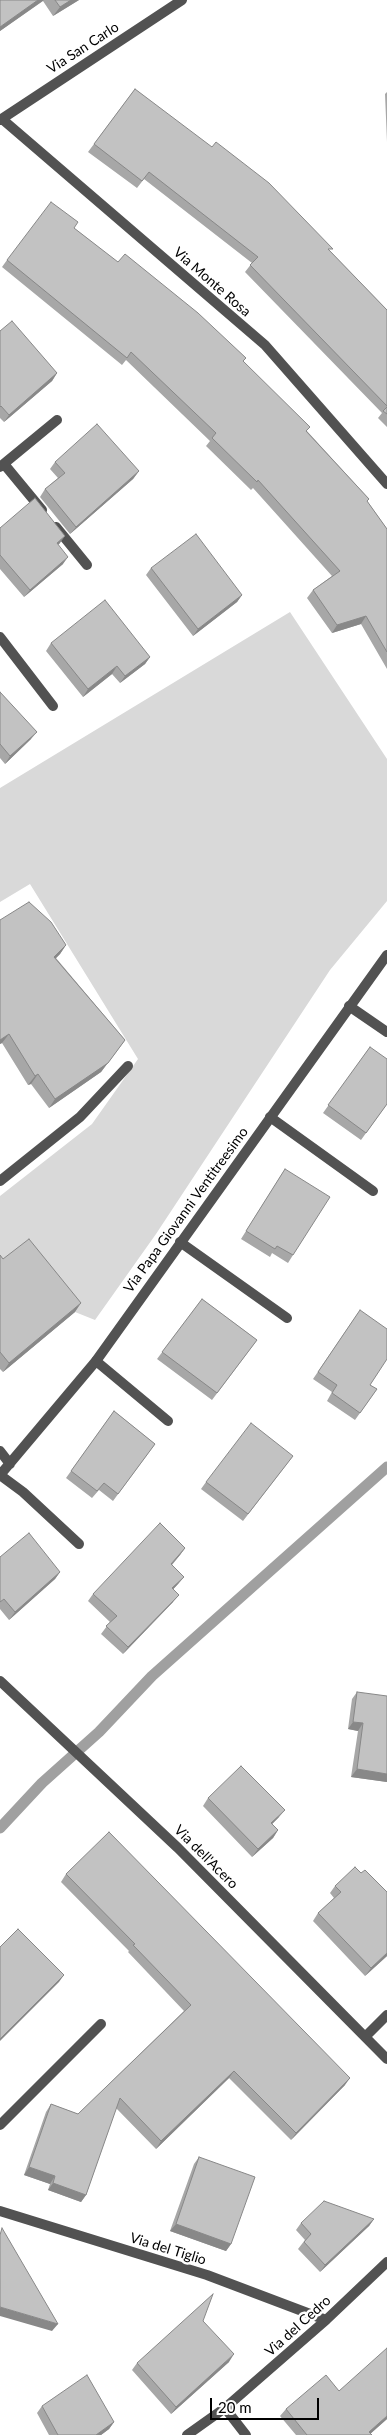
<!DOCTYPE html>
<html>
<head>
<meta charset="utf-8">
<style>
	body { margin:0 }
	#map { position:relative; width:387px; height:2435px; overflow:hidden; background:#fff; font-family:Lato,sans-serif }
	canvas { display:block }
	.scale { position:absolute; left:210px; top:2398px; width:109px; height:22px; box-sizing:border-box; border:2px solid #000; border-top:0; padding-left:6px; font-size:15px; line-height:18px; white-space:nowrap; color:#000; -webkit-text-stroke:4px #fff; paint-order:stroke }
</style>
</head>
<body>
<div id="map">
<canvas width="387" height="2435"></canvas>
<div class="scale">20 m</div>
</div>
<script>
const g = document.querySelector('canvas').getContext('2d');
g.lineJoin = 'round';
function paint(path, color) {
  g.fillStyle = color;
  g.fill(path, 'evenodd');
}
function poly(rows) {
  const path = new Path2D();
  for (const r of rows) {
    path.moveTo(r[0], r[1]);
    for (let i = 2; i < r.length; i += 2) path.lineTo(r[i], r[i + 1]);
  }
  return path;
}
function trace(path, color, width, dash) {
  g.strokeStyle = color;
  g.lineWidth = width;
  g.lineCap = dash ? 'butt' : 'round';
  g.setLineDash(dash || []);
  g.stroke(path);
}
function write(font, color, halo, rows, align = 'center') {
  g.font = font + ' Lato,sans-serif';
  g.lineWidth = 5;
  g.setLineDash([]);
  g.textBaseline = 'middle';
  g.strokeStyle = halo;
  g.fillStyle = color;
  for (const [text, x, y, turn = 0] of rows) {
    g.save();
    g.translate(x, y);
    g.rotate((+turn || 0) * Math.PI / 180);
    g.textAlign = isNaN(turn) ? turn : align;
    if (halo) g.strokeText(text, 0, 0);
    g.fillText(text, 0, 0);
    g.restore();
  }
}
paint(poly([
	[290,612,387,759,387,901,330,970,156,1234,95,1320,75,1312,22,1248,0,1265,0,1196,92,1124,138,1059,30,884,0,902,0,788]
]), '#d9d9d9');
trace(poly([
	[0,1828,42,1783,99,1732,152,1676,387,1467]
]), '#a0a0a0', 11);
trace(poly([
	[349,1006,387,1032],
	[270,1117,373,1191],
	[0,1181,80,1117,128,1066],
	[180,1242,287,1318],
	[96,1361,168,1421],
	[0,1475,23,1492,79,1544]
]), '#525252', 10);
trace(poly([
	[2,119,265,345,387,484],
	[0,120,182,0],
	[4,464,42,510],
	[0,467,57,420],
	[56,527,87,565],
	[0,637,53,706],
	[0,1451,10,1464],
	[0,1475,96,1361,387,955],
	[0,1681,178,1848,387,2059],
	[366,2036,387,2015],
	[0,2125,101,2024],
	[0,2211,207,2275,326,2320],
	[225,2408,246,2435],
	[187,2435,225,2408,326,2320,387,2262]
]), '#525252', 10);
paint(poly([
	[0,0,79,0,53,16,43,1,0,31],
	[135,89,331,252,387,310,387,427,378,418,382,413,245,272,252,263,144,179,137,188,88,152],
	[387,92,387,142,385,94],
	[74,228,244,362,369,499,367,501,387,529,387,669,361,624,332,633,307,598,313,590,332,576,253,488,251,490,206,446,210,441,126,360,122,365,2,267,7,260],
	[0,331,57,373,52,381,4,422,0,418],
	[55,462,139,471,133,479,70,534,40,497,45,489,58,478,50,469],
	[0,528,60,543,58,545,63,564,24,597,0,569],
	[151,568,242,595,237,602,193,636,146,575],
	[51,643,150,657,145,664,120,683,112,674,83,697,46,651],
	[0,692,31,739,5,764,0,758],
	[0,920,66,945,60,954,56,958,125,1040,101,1072,49,1108,31,1084,28,1085,2,1043,0,1044],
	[370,1047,387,1104,361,1140,323,1113],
	[285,1169,293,1255,288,1263,272,1253,270,1257,241,1239],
	[0,1255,3,1259,75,1312,3,1372,0,1369],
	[202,1299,257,1340,212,1400,157,1359],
	[360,1310,370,1385,377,1389,355,1420,327,1401,332,1392,313,1379],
	[114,1411,155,1444,113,1501,99,1490,92,1498,66,1478],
	[293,1456,243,1521,201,1489,206,1482],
	[185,1548,180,1555,172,1565,184,1577,178,1584,173,1589,173,1602,123,1654,101,1634,110,1622,88,1601,93,1594],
	[0,1557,60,1572,55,1579,9,1620,0,1609],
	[357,1692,387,1782,351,1777,358,1731,348,1729,352,1699],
	[208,1798,279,1817,272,1824,278,1830,273,1838,252,1857,203,1806],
	[361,1873,387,1956,365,1976,313,1921,318,1913,334,1898,330,1893,335,1886],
	[66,1874,345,2085,291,2140,229,2078,156,2149,116,2108,86,2195,81,2202,48,2190,50,2184,24,2175,46,2112,51,2104,78,2114,184,2011,128,1952,129,1951,61,1882],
	[199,2157,231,2244,226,2251,170,2231,194,2164],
	[374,2219,369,2226,320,2272,298,2249,305,2240,296,2230,301,2223],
	[229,2362,171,2414,132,2370,137,2363],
	[339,2391,387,2419,370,2434,372,2435,296,2435,280,2416,286,2409],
	[42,2406,114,2422,109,2429,101,2435,49,2435,37,2413]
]), '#a7a7a7');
paint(poly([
	[38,0,44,0,0,31,0,27],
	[71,0,79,0,53,16,60,7],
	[57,373,52,381,4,422,9,415],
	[139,471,133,479,70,534,76,527],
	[65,536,60,543,51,551,57,543],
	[68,557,63,564,24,597,30,590],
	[242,595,237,602,193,636,198,629],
	[366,616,361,624,332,633,337,625],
	[150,657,145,664,120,683,125,676],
	[117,666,112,674,83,697,88,689],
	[37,732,31,739,5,764,10,756],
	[66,945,60,954,48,966,54,957],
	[9,1034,2,1043,0,1044,0,1040],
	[125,1040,101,1072,49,1108,55,1099],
	[38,1074,31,1084,28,1085,35,1076],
	[81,1303,75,1312,3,1372,9,1363],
	[185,1548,180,1555,166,1571,171,1564],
	[60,1572,55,1579,9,1620,15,1612],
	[184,1577,178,1584,167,1596,172,1588],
	[179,1595,173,1602,123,1654,128,1647],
	[353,1722,363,1723,358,1731,348,1729],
	[357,1769,387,1774,387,1782,351,1777],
	[285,1810,279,1817,266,1830,271,1823],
	[278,1830,273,1838,252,1857,258,1849],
	[387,1953,387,1956,365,1976,371,1968],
	[64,1975,59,1982,0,2041,0,2039],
	[234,2071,229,2078,156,2149,161,2141],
	[350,2078,345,2085,291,2140,296,2133],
	[29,2167,55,2176,50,2184,24,2175],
	[53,2183,86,2195,81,2202,48,2190],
	[374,2219,369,2226,320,2272,325,2265],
	[176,2224,231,2244,226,2251,170,2231],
	[0,2307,58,2324,52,2331,0,2316],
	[234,2354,229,2362,171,2414,176,2407],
	[387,2416,387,2419,369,2435,369,2432],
	[114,2422,109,2429,101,2435,96,2435]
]), '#888');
const building = poly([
	[0,0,38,0,0,27,0,0],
	[55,0,71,0,60,7,55,0],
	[135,89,212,147,216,142,269,183,333,249,328,249,387,310,387,406,250,265,258,257,149,172,142,181,94,144,135,89],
	[51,202,78,222,74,228,118,262,125,254,198,313,246,358,243,361,310,427,306,431,369,499,367,501,387,529,387,652,366,616,337,625,313,590,340,571,258,480,257,482,212,438,216,433,131,352,127,358,7,260,51,202],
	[12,321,57,373,9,415,1,406,0,407,0,331,12,321],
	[387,407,387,414,383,411,387,407],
	[97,424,139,471,76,527,45,489,65,473,55,462,97,424],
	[35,498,65,536,57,543,68,557,30,590,0,555,0,528,35,498],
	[196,534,242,595,198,629,151,568,196,534],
	[105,600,150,657,125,676,117,666,88,689,51,643,105,600],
	[0,692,37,732,10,756,0,744,0,692],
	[29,902,51,922,66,945,54,957,125,1040,108,1063,55,1099,38,1074,35,1076,9,1034,0,1040,0,920,29,902],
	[370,1047,387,1059,387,1104,366,1133,328,1105,370,1047],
	[285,1169,330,1197,293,1255,277,1246,275,1249,246,1231,285,1169],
	[29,1239,81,1303,9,1363,0,1352,0,1255,3,1259,29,1239],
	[202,1299,257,1340,217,1393,162,1352,202,1299],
	[360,1310,387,1329,387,1359,370,1385,377,1389,360,1413,332,1393,337,1385,318,1372,360,1310],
	[114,1411,155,1444,118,1494,104,1483,97,1491,71,1471,114,1411],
	[251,1423,293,1456,248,1514,206,1482,251,1423],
	[160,1523,185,1548,171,1564,184,1577,172,1588,179,1595,128,1647,106,1626,117,1616,93,1594,160,1523],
	[29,1533,60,1572,15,1612,4,1599,0,1602,0,1557,29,1533],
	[357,1692,387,1696,387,1774,357,1769,363,1723,353,1722,357,1692],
	[241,1766,285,1810,271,1823,278,1830,258,1849,208,1798,241,1766],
	[109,1832,350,2078,296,2133,234,2071,161,2141,120,2098,86,2195,53,2183,55,2176,29,2167,51,2104,78,2114,191,2005,133,1945,135,1944,66,1874,109,1832],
	[355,1867,361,1873,365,1870,387,1892,387,1953,371,1968,318,1913,341,1892,335,1886,355,1867],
	[18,1929,64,1975,0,2039,0,1947,18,1929],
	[199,2157,255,2177,231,2244,176,2224,199,2157],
	[324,2201,374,2219,325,2265,304,2242,311,2234,301,2223,324,2201],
	[2,2228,58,2324,0,2307,0,2235,2,2228],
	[213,2294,203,2321,234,2354,176,2407,137,2363,213,2294],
	[387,2348,387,2416,369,2432,372,2435,307,2435,286,2409,326,2375,339,2391,387,2348],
	[87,2375,114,2422,96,2435,58,2435,42,2406,87,2375]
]);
paint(building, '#c2c2c2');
trace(building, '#888', 1);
write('14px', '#000', '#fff', [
	["Via San Carlo",83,48,-33],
	["Via Monte Rosa",212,282,41],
	["Via Papa Giovanni Ventitreesimo",186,1210,-54],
	["Via dell'Acero",206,1857,45],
	["Via del Tiglio",168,2249,17],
	["Via del Cedro",298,2326,-42]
]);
</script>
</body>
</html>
